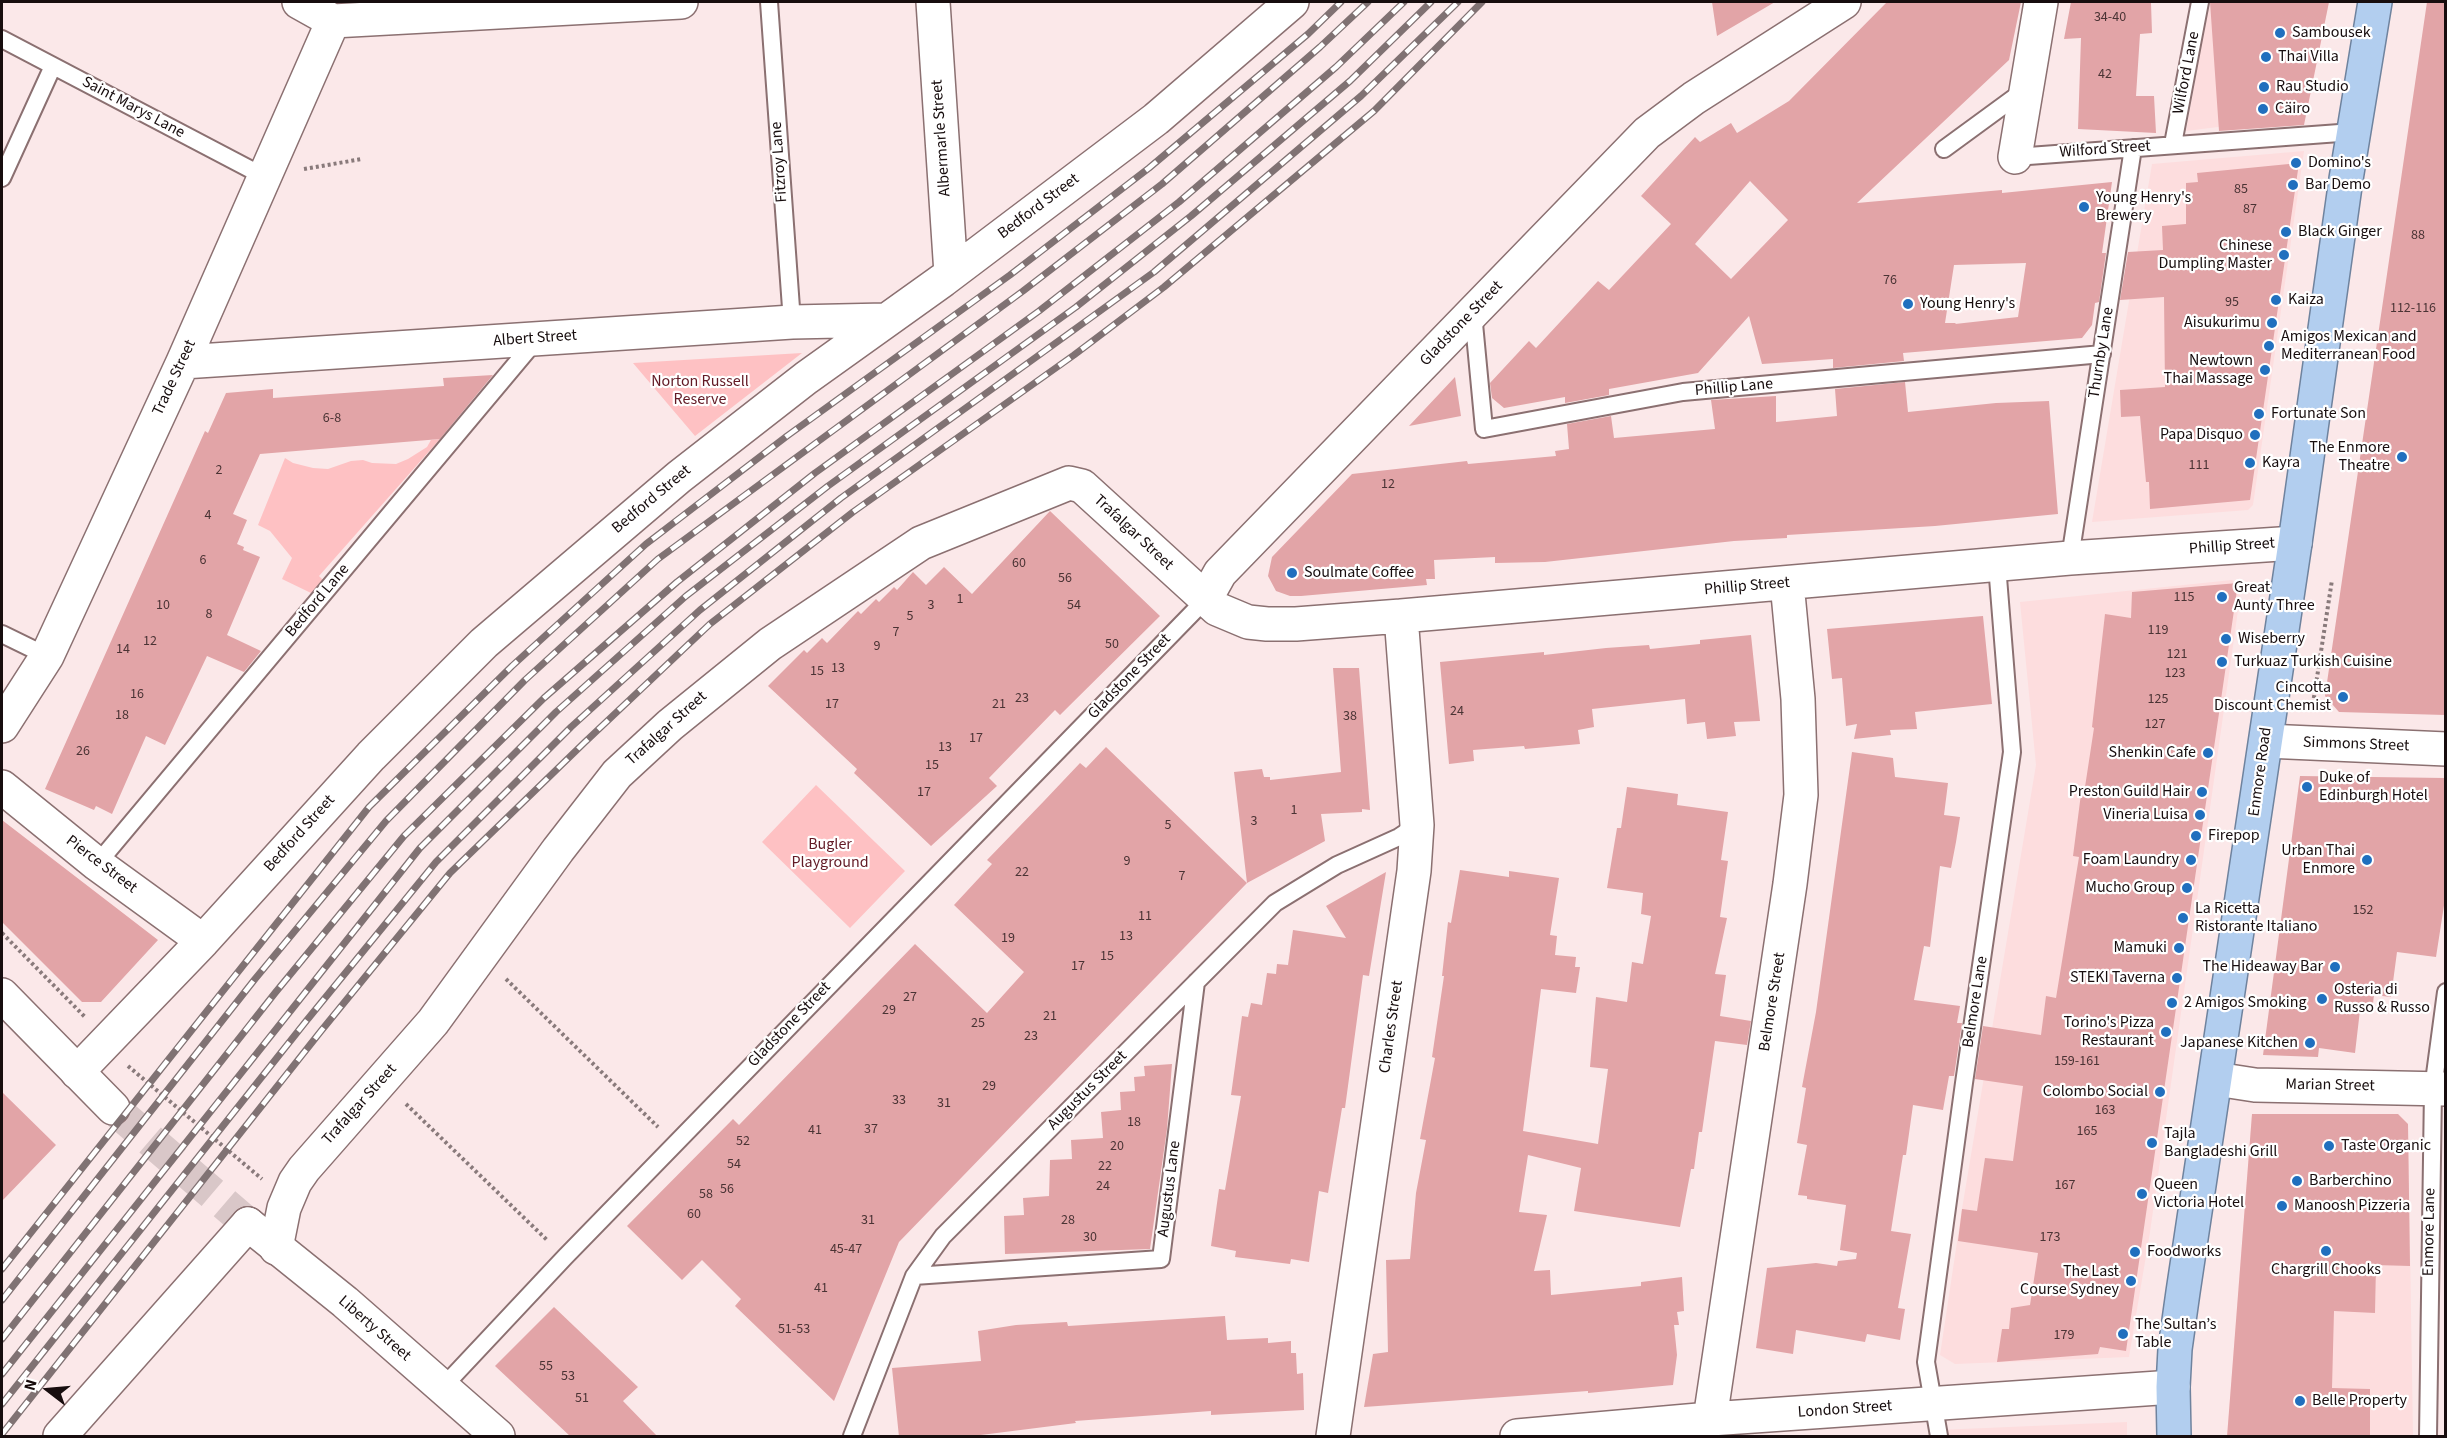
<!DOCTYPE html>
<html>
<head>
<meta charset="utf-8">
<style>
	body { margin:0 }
	#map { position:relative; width:2447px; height:1438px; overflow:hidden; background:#fbe8e9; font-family:"Source Sans 3",sans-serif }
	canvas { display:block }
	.frame { position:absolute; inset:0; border:3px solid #170d0e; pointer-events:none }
	.north { position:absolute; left:18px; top:1360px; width:60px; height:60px; -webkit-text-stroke:4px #fff; paint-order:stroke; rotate:286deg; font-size:16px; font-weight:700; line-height:24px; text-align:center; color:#170d0e }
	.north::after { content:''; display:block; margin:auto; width:21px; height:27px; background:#170d0e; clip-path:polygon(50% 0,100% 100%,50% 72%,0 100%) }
</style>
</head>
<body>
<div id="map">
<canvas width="2447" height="1438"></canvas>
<div class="frame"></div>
<div class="north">N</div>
</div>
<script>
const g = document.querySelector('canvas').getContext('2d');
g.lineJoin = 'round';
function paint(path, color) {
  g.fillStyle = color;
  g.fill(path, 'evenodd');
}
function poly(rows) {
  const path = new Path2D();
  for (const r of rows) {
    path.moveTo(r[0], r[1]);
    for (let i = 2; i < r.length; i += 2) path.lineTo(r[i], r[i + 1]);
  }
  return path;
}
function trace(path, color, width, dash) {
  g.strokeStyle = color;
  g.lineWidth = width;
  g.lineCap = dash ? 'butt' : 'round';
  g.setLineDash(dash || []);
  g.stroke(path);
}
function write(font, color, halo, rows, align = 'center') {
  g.font = font + ' "Source Sans 3",sans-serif';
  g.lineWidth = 4.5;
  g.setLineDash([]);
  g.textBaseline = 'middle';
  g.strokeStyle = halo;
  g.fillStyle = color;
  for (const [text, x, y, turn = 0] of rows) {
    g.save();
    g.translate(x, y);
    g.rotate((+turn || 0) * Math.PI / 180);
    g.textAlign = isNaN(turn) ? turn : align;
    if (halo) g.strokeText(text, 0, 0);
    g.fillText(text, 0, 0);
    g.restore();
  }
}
paint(poly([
	[2209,2,2329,2,2306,116,2186,131],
	[2304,151,2253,505,2248,510,2092,522,2152,164],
	[2232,580,2241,589,2150,1232,2129,1357,1955,1364,1940,1355,1962,1209,2036,765,2020,602],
	[2252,1114,2398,1114,2408,1124,2413,1436,2227,1436],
	[2127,1422,2127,1436,1939,1436,1938,1430]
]), '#fdddde');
paint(poly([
	[802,353,695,436,633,363],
	[440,439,319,576,323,580,311,593,282,579,292,558,270,531,258,525,285,458,293,463,313,468,328,469,351,461,363,460,372,463,396,464,408,459,427,447,431,440],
	[816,785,905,871,850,928,762,842]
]), '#fec1c3');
paint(poly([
	[1712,2,1775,2,1717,36],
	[1887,2,2021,2,2009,60,1857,203,2002,190,2002,193,2112,182,2102,253,2106,253,2099,302,2095,303,2092,325,2082,338,1903,353,1904,361,1833,368,1833,359,1762,364,1749,316,1698,373,1609,389,1609,395,1565,403,1565,397,1504,408,1492,398,1490,383,1529,341,1536,348,1598,281,1609,290,1671,224,1641,196,1695,137,1700,142,1731,123,1737,133,1789,101],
	[1750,181,1788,220,1731,279,1695,244],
	[2026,263,2018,317,1955,324,1956,323,1945,323,1954,265],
	[2071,2,2151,3,2152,33,2140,34,2136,96,2154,96,2156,133,2078,129,2081,38,2064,39],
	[2210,2,2329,2,2304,125,2219,131],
	[2427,2,2445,2,2445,715,2339,712,2325,696],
	[2299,163,2250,500,2150,509,2149,482,2146,482,2140,416,2121,417,2120,390,2165,387,2164,297,2120,300,2128,252,2163,250,2162,226,2186,224,2186,183,2198,182,2197,173],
	[493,375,440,439,260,454,233,514,247,520,237,544,244,547,243,550,260,557,227,635,261,651,244,672,207,656,165,745,146,736,112,814,96,806,94,810,45,789,205,431,208,433,226,393,273,389,273,398,444,386,443,378],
	[1455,377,1461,416,1409,426],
	[1905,382,1908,412,1996,403,2049,401,2058,514,1935,526,1787,535,1787,538,1734,541,1545,562,1495,563,1495,557,1434,560,1435,579,1426,579,1427,585,1301,596,1290,596,1276,591,1268,576,1272,557,1352,474,1467,461,1468,464,1556,456,1555,451,1569,449,1567,424,1611,416,1614,438,1715,429,1711,400,1776,396,1776,422,1837,416,1835,389],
	[1050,511,1160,616,1060,715,1055,710,989,778,997,786,931,846,854,773,857,769,768,686,804,650,807,653,822,638,827,643,858,611,861,614,876,599,879,602,894,587,897,590,913,572,926,585,944,567,972,594],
	[2238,583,2126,1351,2100,1347,2098,1354,1997,1362,2002,1329,2009,1329,2011,1308,2030,1305,2038,1253,1958,1241,1962,1209,1977,1211,1985,1158,2013,1161,2023,1086,1975,1079,1983,1026,2041,1035,2046,996,2056,998,2079,857,2073,856,2082,786,2085,787,2094,728,2092,727,2105,614,2131,618,2132,592],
	[1983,616,1992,704,1915,712,1917,729,1890,730,1891,735,1854,739,1857,724,1846,726,1842,678,1832,679,1827,629],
	[1751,635,1760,721,1734,722,1736,736,1707,739,1705,722,1687,724,1685,699,1592,709,1594,727,1578,730,1580,744,1525,749,1524,746,1473,750,1474,761,1449,764,1440,662,1544,652,1544,655,1606,648,1649,645,1650,649,1700,644,1700,640],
	[1333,668,1359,668,1370,810,1362,809,1362,812,1321,814,1325,841,1247,883,1234,772,1262,769,1264,777,1270,777,1270,780,1341,772],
	[1106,747,1247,883,899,1242,834,1401,735,1306,741,1299,702,1260,682,1280,627,1226,733,1119,739,1125,915,944,987,1013,1024,972,954,905,992,864,987,860,1044,801,1080,763,1086,768],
	[1852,752,1893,758,1895,777,1948,783,1944,815,1960,817,1956,842,1951,868,1940,866,1930,947,1924,946,1914,1000,1960,1006,1957,1023,1962,1023,1954,1076,1949,1076,1943,1110,1913,1105,1906,1155,1903,1155,1891,1231,1911,1234,1898,1308,1905,1309,1900,1340,1867,1334,1865,1342,1796,1330,1793,1354,1756,1348,1767,1268,1816,1263,1837,1266,1838,1261,1856,1259,1857,1253,1840,1250,1846,1205,1807,1199,1807,1196,1798,1195,1807,1145,1797,1143,1806,1088,1802,1087,1816,1012],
	[2300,776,2445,778,2445,899,2436,957,2397,952,2391,997,2374,995,2372,1012,2360,1010,2355,1053,2319,1048,2318,1057,2263,1055],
	[1627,787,1678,794,1677,805,1728,812,1721,860,1728,861,1720,917,1727,918,1715,974,1726,975,1720,1016,1751,1021,1747,1045,1715,1041,1702,1132,1699,1132,1694,1169,1691,1169,1680,1227,1574,1211,1581,1168,1528,1155,1519,1212,1547,1215,1534,1271,1550,1270,1551,1295,1641,1286,1641,1282,1682,1277,1684,1311,1677,1312,1679,1325,1674,1325,1677,1355,1673,1385,1588,1393,1588,1391,1364,1407,1373,1354,1388,1352,1386,1260,1410,1259,1416,1193,1426,1140,1420,1139,1435,1058,1432,1057,1444,976,1442,976,1448,922,1451,923,1460,870,1509,877,1509,871,1559,878,1550,935,1557,936,1555,955,1576,957,1575,967,1580,967,1576,993,1541,989,1523,1131,1598,1144,1608,1069,1590,1067,1596,997,1627,1002,1632,962,1643,964,1651,916,1641,914,1643,893,1607,888,1617,828,1621,828],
	[2,820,158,940,101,1002,82,1002,2,922],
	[1386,872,1369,976,1363,975,1345,1108,1342,1108,1328,1193,1319,1191,1309,1262,1291,1259,1290,1264,1235,1257,1236,1251,1211,1246,1219,1189,1225,1190,1241,1096,1231,1095,1242,1016,1248,1017,1251,1003,1262,1005,1267,973,1276,974,1277,964,1288,965,1293,930,1346,938,1326,906],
	[1172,1064,1167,1129,1150,1249,1005,1254,1004,1216,1024,1215,1023,1198,1049,1196,1050,1160,1072,1159,1071,1140,1103,1138,1101,1112,1121,1110,1120,1092,1135,1091,1134,1077,1145,1076,1144,1066],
	[2,1092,56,1145,2,1201],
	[2252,1114,2398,1114,2408,1124,2410,1266,2376,1265,2375,1313,2334,1311,2332,1388,2370,1389,2370,1437,2227,1437],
	[554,1307,638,1387,623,1401,658,1437,571,1437,495,1366],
	[1225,1316,1227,1340,1268,1338,1268,1343,1291,1341,1291,1353,1296,1353,1297,1374,1303,1373,1304,1410,1211,1415,1211,1411,1075,1421,1076,1423,965,1437,899,1437,892,1368,981,1361,978,1331,1016,1325,1067,1322,1068,1326]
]), '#e2a4a7');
trace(poly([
	[113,1108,248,1224]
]), '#d9c7c8', 33, [33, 16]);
const service = poly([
	[769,2,792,322],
	[2,39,265,177],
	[2173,144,2200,2],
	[1944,149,2026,89],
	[2015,157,2353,132],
	[2,178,53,66],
	[1473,313,1484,429,1683,392,2102,354],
	[2070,558,2133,148],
	[2,634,47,656],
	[97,864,536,340],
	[914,1276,1161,1259,1196,982],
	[442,1388,565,1257,1205,600],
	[852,1436,914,1276,943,1236,1275,903,1337,865,1399,837,1417,825],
	[1939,1436,1926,1362,1964,1083,2012,752,1997,565],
	[2428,1436,2433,1089,2446,992]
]);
const minor = poly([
	[299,2,333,21],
	[933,2,951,274],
	[333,21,681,2],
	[2015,157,2041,2],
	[183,362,792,322,886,320],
	[1205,600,1220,573,1647,133,1694,98,1844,2],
	[2,726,47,656,183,362,333,21],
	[2266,741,2446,749],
	[2,787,97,864,203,941],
	[77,1072,203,941,371,756,484,643,679,477,806,378,943,280,1156,119,1292,2],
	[2216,1079,2255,1085,2446,1089],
	[276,1248,284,1208,295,1182,304,1169,433,1022,558,850,617,774,670,725,770,644,921,543,1069,483,1082,486,1217,609,1248,622,1267,624,1296,624,1401,616,2070,558,2295,543],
	[1710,1419,1790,884,1801,795,1798,699,1787,583],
	[60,1436,248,1224],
	[1333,1436,1414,871,1417,825,1401,616],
	[1517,1436,1710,1419,2173,1387]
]);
const secondary = poly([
	[2,995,113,1108],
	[248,1224,345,1302,498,1436]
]);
const trunk = poly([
	[2174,1436,2173,1387,2175,1349,2183,1292,2295,543,2346,179,2375,2]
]);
trace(service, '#8b7071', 20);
trace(minor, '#8b7071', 36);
trace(secondary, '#8b7071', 36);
trace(trunk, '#6f839e', 36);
trace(poly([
	[304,169,362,159],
	[2312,710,2332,580],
	[2,933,85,1017],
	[506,979,658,1127],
	[128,1066,262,1179],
	[406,1104,547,1240]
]), '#897a7b', 4, [3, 3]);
trace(service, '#fff', 16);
trace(minor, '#fff', 33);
trace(secondary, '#fff', 33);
trace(trunk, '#b2ceef', 33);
const rail = poly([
	[2,1269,369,807,512,666,646,544,787,436,1010,275,1149,168,1308,34,1341,2],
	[2,1300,255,979,386,821,525,680,658,559,1023,291,1162,184,1320,47,1368,2],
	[2,1339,275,993,404,836,544,698,677,582,815,473,1039,311,1179,202,1336,67,1404,2],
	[2,1374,420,848,556,712,686,596,828,486,1076,307,1191,216,1350,81,1431,2],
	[2,1404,307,1020,436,862,571,727,700,610,841,498,1154,272,1361,96,1458,2],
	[2,1434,321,1031,450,873,585,742,710,624,853,512,1074,355,1164,287,1374,111,1482,2]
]);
trace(rail, '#807273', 7);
trace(rail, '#fff', 4.5, [14]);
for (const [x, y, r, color] of [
	[2280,33,6,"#206fbe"],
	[2266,57,6,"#206fbe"],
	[2264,87,6,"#206fbe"],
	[2263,109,6,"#206fbe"],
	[2296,163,6,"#206fbe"],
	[2293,185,6,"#206fbe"],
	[2084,207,6,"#206fbe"],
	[2286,232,6,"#206fbe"],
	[2284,255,6,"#206fbe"],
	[2276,300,6,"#206fbe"],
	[1908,304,6,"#206fbe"],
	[2272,323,6,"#206fbe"],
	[2269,346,6,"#206fbe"],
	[2265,370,6,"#206fbe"],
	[2259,414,6,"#206fbe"],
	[2255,435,6,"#206fbe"],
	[2402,457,6,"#206fbe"],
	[2250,463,6,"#206fbe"],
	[1292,573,6,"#206fbe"],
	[2222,597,6,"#206fbe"],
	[2226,639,6,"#206fbe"],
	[2222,662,6,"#206fbe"],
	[2343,697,6,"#206fbe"],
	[2208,753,6,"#206fbe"],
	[2307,787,6,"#206fbe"],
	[2202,792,6,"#206fbe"],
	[2200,815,6,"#206fbe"],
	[2196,836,6,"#206fbe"],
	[2191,860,6,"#206fbe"],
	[2367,860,6,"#206fbe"],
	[2187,888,6,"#206fbe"],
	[2183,918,6,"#206fbe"],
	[2179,948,6,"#206fbe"],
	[2335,967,6,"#206fbe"],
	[2177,978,6,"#206fbe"],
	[2322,999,6,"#206fbe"],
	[2172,1003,6,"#206fbe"],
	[2166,1032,6,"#206fbe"],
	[2310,1043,6,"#206fbe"],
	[2160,1092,6,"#206fbe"],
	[2152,1143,6,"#206fbe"],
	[2329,1146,6,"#206fbe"],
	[2297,1181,6,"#206fbe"],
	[2142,1194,6,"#206fbe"],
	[2282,1206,6,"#206fbe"],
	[2326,1251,6,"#206fbe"],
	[2135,1252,6,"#206fbe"],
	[2131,1281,6,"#206fbe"],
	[2123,1334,6,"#206fbe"],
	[2300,1401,6,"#206fbe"]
]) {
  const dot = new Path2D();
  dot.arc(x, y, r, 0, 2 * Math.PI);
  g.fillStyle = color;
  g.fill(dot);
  trace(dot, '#fff', 2);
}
write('14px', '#4a3334', null, [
	["34-40",2110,18],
	["42",2105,75],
	["85",2241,190],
	["87",2250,210],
	["88",2418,236],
	["76",1890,281],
	["95",2232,303],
	["112-116",2413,309],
	["6-8",332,419],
	["111",2199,466],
	["2",219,471],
	["12",1388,485],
	["4",208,516],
	["6",203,561],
	["60",1019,564],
	["56",1065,579],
	["115",2184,598],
	["1",960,600],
	["10",163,606],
	["3",931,606],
	["54",1074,606],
	["8",209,615],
	["5",910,617],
	["119",2158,631],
	["7",896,633],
	["12",150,642],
	["50",1112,645],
	["9",877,647],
	["14",123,650],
	["121",2177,655],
	["13",838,669],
	["15",817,672],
	["123",2175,674],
	["16",137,695],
	["23",1022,699],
	["125",2158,700],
	["17",832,705],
	["21",999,705],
	["24",1457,712],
	["18",122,716],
	["38",1350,717],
	["127",2155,725],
	["17",976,739],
	["13",945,748],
	["26",83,752],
	["15",932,766],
	["17",924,793],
	["1",1294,811],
	["3",1254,822],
	["5",1168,826],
	["9",1127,862],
	["22",1022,873],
	["7",1182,877],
	["152",2363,911],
	["11",1145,917],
	["13",1126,937],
	["19",1008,939],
	["15",1107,957],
	["17",1078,967],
	["27",910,998],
	["29",889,1011],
	["21",1050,1017],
	["25",978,1024],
	["23",1031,1037],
	["159-161",2077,1062],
	["29",989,1087],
	["33",899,1101],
	["31",944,1104],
	["163",2105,1111],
	["18",1134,1123],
	["37",871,1130],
	["41",815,1131],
	["165",2087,1132],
	["52",743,1142],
	["20",1117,1147],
	["54",734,1165],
	["22",1105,1167],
	["167",2065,1186],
	["24",1103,1187],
	["56",727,1190],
	["58",706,1195],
	["60",694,1215],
	["31",868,1221],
	["28",1068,1221],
	["30",1090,1238],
	["173",2050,1238],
	["45-47",846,1250],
	["41",821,1289],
	["51-53",794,1330],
	["179",2064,1336],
	["55",546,1367],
	["53",568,1377],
	["51",582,1399]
]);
write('16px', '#170d0e', '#fff', [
	["Sambousek",2292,33],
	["Thai Villa",2278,57],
	["Rau Studio",2276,87],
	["Cäiro",2275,109],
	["Domino's",2308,163],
	["Bar Demo",2305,185],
	["Young Henry's",2096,198],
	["Brewery",2096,216],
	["Black Ginger",2298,232],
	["Chinese",2272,246,"right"],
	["Dumpling Master",2272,264,"right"],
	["Kaiza",2288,300],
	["Young Henry's",1920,304],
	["Aisukurimu",2260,323,"right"],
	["Amigos Mexican and",2281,337],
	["Mediterranean Food",2281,355],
	["Newtown",2253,361,"right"],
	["Thai Massage",2253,379,"right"],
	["Fortunate Son",2271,414],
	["Papa Disquo",2243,435,"right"],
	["The Enmore",2390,448,"right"],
	["Theatre",2390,466,"right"],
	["Kayra",2262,463],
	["Soulmate Coffee",1304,573],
	["Great",2234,588],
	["Aunty Three",2234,606],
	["Wiseberry",2238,639],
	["Turkuaz Turkish Cuisine",2234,662],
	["Cincotta",2331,688,"right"],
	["Discount Chemist",2331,706,"right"],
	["Shenkin Cafe",2196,753,"right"],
	["Duke of",2319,778],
	["Edinburgh Hotel",2319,796],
	["Preston Guild Hair",2190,792,"right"],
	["Vineria Luisa",2188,815,"right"],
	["Firepop",2208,836],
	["Urban Thai",2355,851,"right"],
	["Enmore",2355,869,"right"],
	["Foam Laundry",2179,860,"right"],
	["Mucho Group",2175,888,"right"],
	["La Ricetta",2195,909],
	["Ristorante Italiano",2195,927],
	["Mamuki",2167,948,"right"],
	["The Hideaway Bar",2323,967,"right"],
	["STEKI Taverna",2165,978,"right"],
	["Osteria di",2334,990],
	["Russo & Russo",2334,1008],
	["2 Amigos Smoking",2184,1003],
	["Torino's Pizza",2154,1023,"right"],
	["Restaurant",2154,1041,"right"],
	["Japanese Kitchen",2298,1043,"right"],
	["Colombo Social",2148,1092,"right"],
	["Tajla",2164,1134],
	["Bangladeshi Grill",2164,1152],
	["Taste Organic",2341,1146],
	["Barberchino",2309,1181],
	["Queen",2154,1185],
	["Victoria Hotel",2154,1203],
	["Manoosh Pizzeria",2294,1206],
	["Foodworks",2147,1252],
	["Chargrill Chooks",2326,1270,"center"],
	["The Last",2119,1272,"right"],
	["Course Sydney",2119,1290,"right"],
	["The Sultan’s",2135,1325],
	["Table",2135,1343],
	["Belle Property",2312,1401]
], 'left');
write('16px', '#170d0e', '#fff', [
	["Wilford Lane",2187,73,-79],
	["Saint Marys Lane",133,108,28],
	["Albermarle Street",942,138,-94],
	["Wilford Street",2105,150,-4],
	["Fitzroy Lane",780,162,-94],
	["Bedford Street",1039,207,-37],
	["Gladstone Street",1462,324,-46],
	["Albert Street",535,339,-4],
	["Thurnby Lane",2102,353,-81],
	["Trade Street",175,378,-65],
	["Phillip Lane",1734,388,-5],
	["Bedford Street",652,500,-40],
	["Trafalgar Street",1133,533,43],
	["Phillip Street",2232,547,-4],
	["Phillip Street",1747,587,-5],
	["Bedford Lane",318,601,-50],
	["Gladstone Street",1130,677,-46],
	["Trafalgar Street",667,729,-42],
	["Simmons Street",2356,745,2],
	["Enmore Road",2261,772,-82],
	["Bedford Street",300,834,-48],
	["Pierce Street",101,865,37],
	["Belmore Street",1773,1002,-81],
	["Belmore Lane",1976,1002,-81],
	["Gladstone Street",790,1025,-46],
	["Charles Street",1392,1027,-82],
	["Marian Street",2330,1086,1],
	["Augustus Street",1088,1091,-45],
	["Trafalgar Street",360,1105,-48],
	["Augustus Lane",1170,1189,-83],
	["Enmore Lane",2430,1232,-89],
	["Liberty Street",374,1329,41],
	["London Street",1845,1410,-4]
]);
write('16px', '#621a25', '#fff', [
	["Norton Russell",700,382],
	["Reserve",700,400],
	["Bugler",830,845],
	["Playground",830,863]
]);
</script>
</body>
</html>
